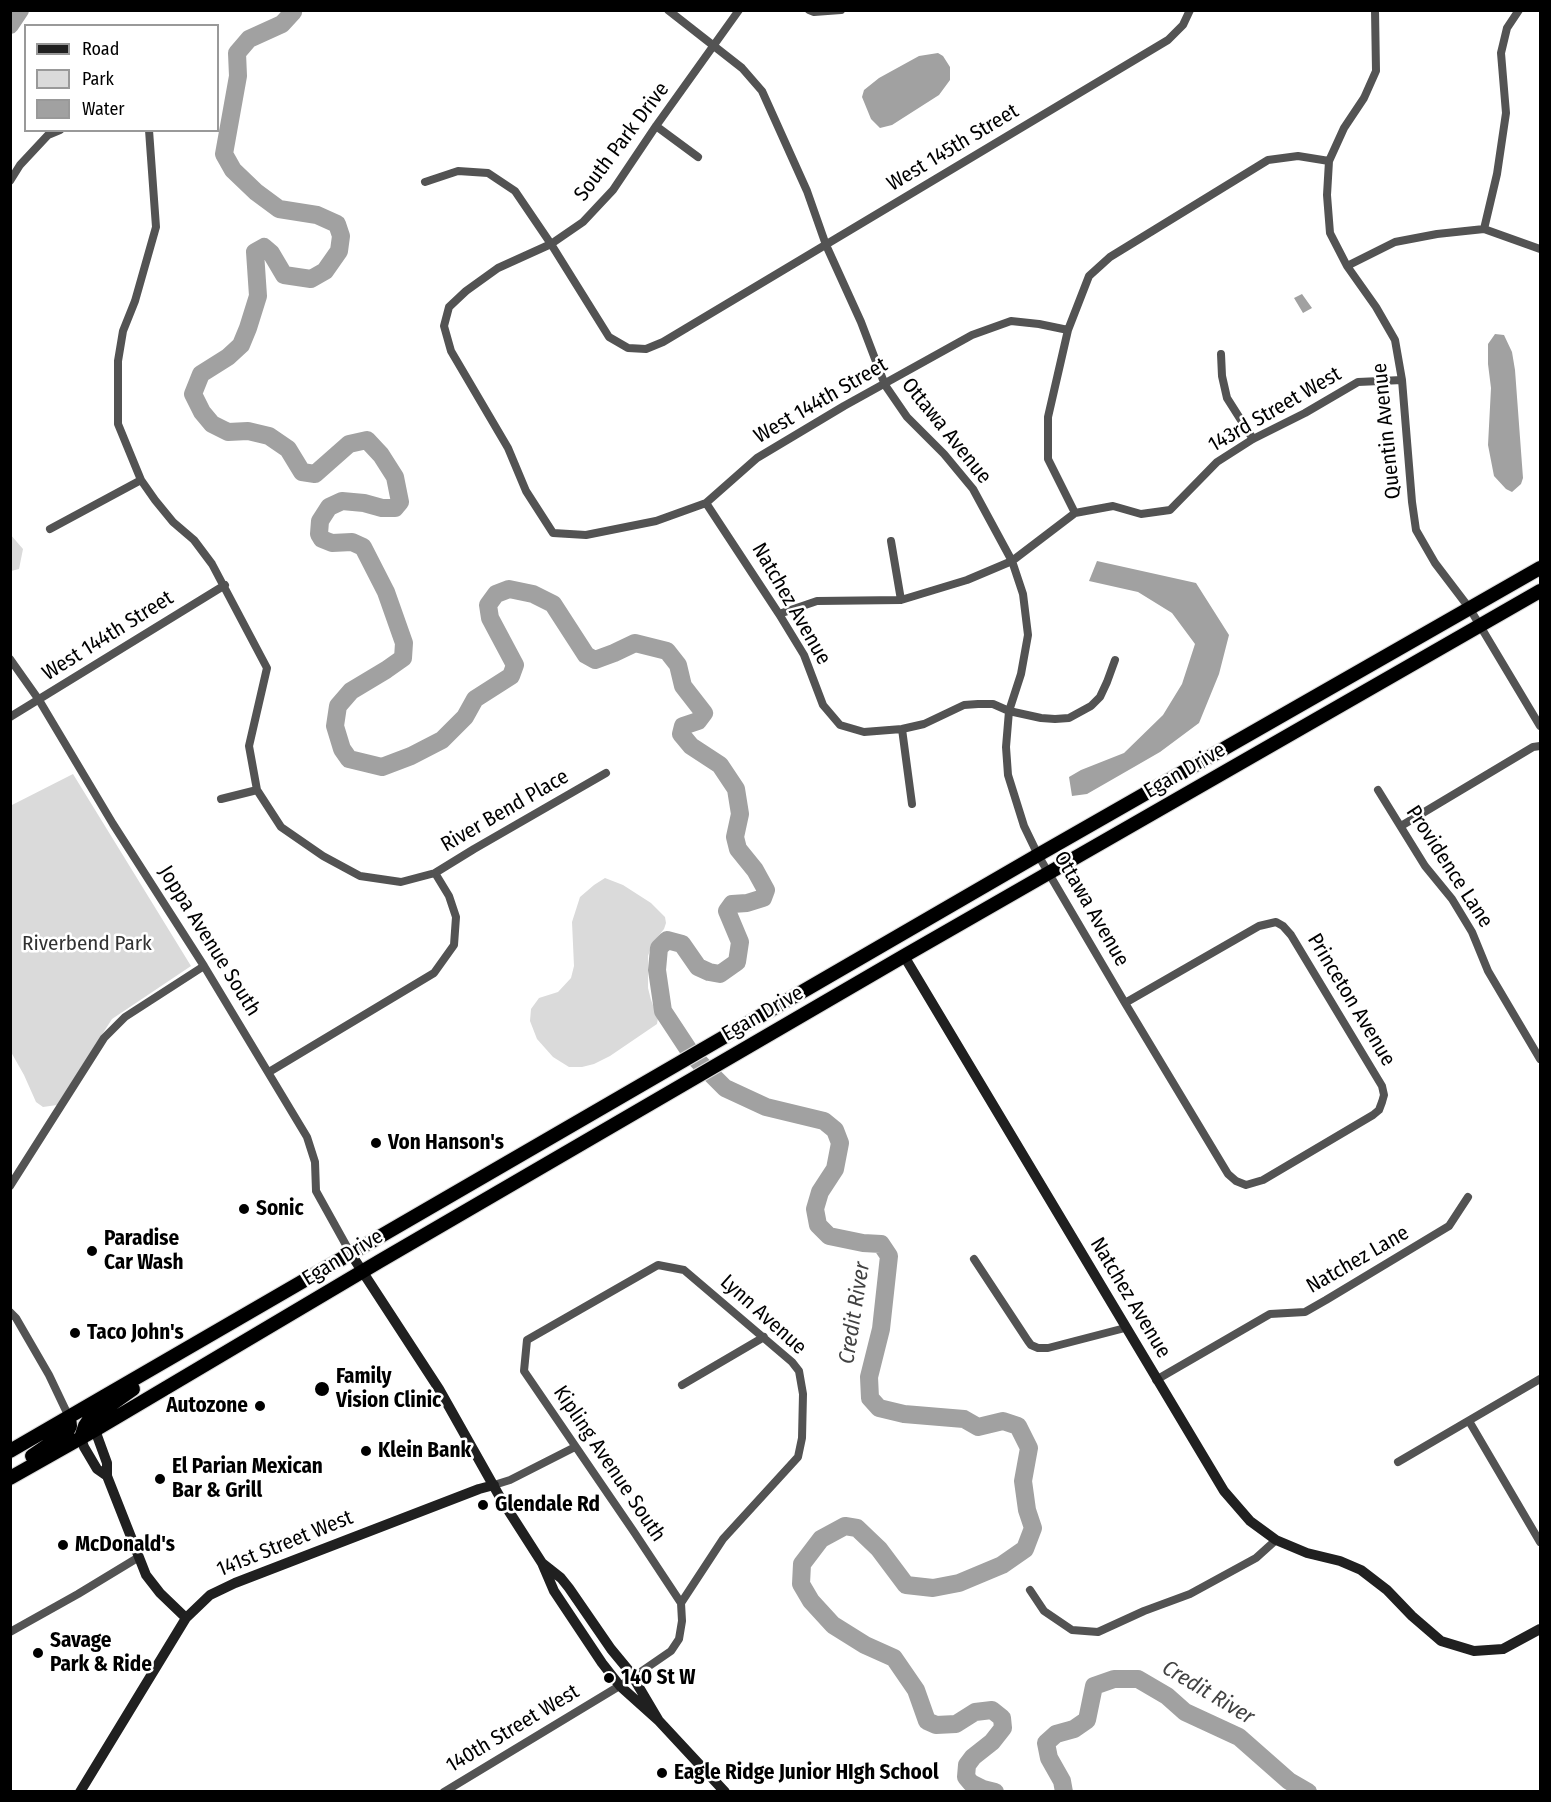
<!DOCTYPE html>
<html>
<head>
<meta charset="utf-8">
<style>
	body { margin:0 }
	#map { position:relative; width:1551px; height:1802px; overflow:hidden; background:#fff; font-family:"Fira Sans Condensed",sans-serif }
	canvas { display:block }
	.frame { position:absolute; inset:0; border:12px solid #000; pointer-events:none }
	.legend { position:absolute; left:24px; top:24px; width:195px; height:108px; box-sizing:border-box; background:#fff; border:2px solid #999; margin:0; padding:8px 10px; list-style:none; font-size:18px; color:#000 }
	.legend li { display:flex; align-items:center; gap:12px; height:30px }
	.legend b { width:30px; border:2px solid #999 }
</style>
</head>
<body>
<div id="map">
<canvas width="1551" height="1802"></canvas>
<div class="frame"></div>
<ul class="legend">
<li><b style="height:8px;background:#202020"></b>Road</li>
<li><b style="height:16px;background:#dadada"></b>Park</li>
<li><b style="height:16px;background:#a1a1a1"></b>Water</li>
</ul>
</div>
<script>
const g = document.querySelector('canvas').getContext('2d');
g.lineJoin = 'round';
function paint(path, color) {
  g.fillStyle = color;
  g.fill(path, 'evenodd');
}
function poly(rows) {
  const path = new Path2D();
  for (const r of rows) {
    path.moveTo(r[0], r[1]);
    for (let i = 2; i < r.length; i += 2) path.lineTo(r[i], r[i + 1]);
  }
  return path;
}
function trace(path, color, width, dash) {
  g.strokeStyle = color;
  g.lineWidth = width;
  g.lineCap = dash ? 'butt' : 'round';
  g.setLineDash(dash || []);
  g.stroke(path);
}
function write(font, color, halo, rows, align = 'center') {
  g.font = font + ' "Fira Sans Condensed",sans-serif';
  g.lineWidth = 5;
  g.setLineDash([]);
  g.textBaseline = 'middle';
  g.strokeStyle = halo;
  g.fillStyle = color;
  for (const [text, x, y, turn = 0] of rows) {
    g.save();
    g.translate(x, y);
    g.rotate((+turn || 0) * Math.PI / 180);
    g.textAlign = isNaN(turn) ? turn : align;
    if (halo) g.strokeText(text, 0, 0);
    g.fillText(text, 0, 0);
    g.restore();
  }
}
paint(poly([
	[10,534,23,549,19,569,11,571],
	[73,774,191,966,112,1019,57,1105,43,1107,36,1102,24,1075,11,1052,10,806],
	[605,878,623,885,651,903,665,917,666,923,664,929,652,944,648,956,648,988,651,1000,658,1018,657,1024,610,1056,594,1064,582,1067,569,1067,553,1057,537,1039,530,1021,531,1009,539,998,558,992,571,978,574,966,572,922,580,897,594,885]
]), '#dadada');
paint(poly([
	[938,53,943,56,950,67,950,80,939,95,892,125,880,128,871,119,862,97,864,90,879,78,919,56],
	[1302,294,1312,308,1303,313,1294,298],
	[1495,334,1504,335,1512,352,1515,370,1523,478,1521,484,1512,492,1506,489,1494,476,1488,445,1491,388,1488,364,1488,344],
	[1097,561,1196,583,1229,635,1219,674,1199,723,1160,752,1134,767,1087,794,1072,796,1069,777,1081,770,1124,753,1163,715,1182,684,1195,644,1172,613,1138,592,1089,581]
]), '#a1a1a1');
trace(poly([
	[292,10,293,12,282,24,249,39,237,53,238,76,224,154,233,170,256,192,279,209,317,215,337,224,341,236,339,251,325,271,311,279,284,275,271,253,264,247,255,252,258,296,248,328,241,345,228,357,201,374,193,394,202,412,212,424,228,432,248,431,269,436,288,449,302,472,315,474,349,444,367,440,381,455,395,477,400,502,395,508,382,508,364,503,342,501,329,507,320,521,319,534,322,539,332,543,352,542,363,547,386,592,404,643,403,658,386,670,351,691,338,706,335,726,342,749,349,759,382,767,411,756,442,740,465,717,475,699,511,676,515,665,490,618,488,605,496,594,509,589,533,594,553,604,586,655,595,660,614,653,635,643,667,651,678,665,683,686,704,713,698,721,683,726,681,734,691,746,720,765,736,789,740,814,735,837,738,849,755,870,766,890,763,898,747,903,732,904,727,911,740,942,737,962,720,974,709,972,698,967,682,944,667,940,659,948,657,970,663,1011,692,1055,725,1088,766,1107,824,1121,835,1130,840,1143,835,1169,820,1192,815,1209,818,1225,829,1236,863,1243,881,1244,889,1256,881,1329,869,1377,870,1398,879,1408,904,1414,964,1419,978,1427,1003,1421,1018,1426,1029,1448,1023,1481,1027,1510,1033,1528,1025,1549,1002,1565,959,1583,933,1588,906,1585,879,1549,857,1528,845,1526,821,1539,802,1564,801,1584,811,1601,833,1625,865,1645,894,1658,916,1690,927,1721,936,1725,956,1724,975,1712,992,1710,1002,1718,1003,1728,992,1742,973,1757,967,1765,966,1777,971,1783,983,1789,995,1792],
	[10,25,20,10],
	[1064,1792,1062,1781,1049,1758,1046,1743,1056,1734,1074,1729,1087,1720,1094,1686,1114,1679,1138,1679,1167,1696,1185,1712,1239,1737,1289,1781,1308,1792]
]), '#a1a1a1', 18);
const highway = poly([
	[81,1438,85,1426,89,1420,133,1389],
	[10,1451,1038,855,1540,568],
	[32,1456,67,1432,70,1426,69,1417],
	[10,1478,95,1430,380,1261,904,956,1540,591]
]);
trace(highway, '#dbdbdb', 16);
trace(poly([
	[668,10,742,68,762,91,807,191,826,245,861,322,885,385,907,417,944,454,973,489,1012,561,1023,594,1028,635,1021,674,1009,711,1006,747,1008,775,1024,826,1038,855,1125,1003,1228,1174,1236,1181,1246,1185,1263,1180,1373,1115,1379,1110,1382,1102,1384,1095,1382,1086,1291,935,1283,926,1276,922,1259,926,1125,1003],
	[739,10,656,126,613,190,583,222,551,244,498,268,466,291,449,307,444,326,451,351,508,448,526,491,553,533,586,535,656,521,706,503,757,458,844,406,972,335,1011,321,1039,324,1068,330,1089,276,1110,257,1268,160,1298,156,1329,161],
	[809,10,814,12,841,10],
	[1375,10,1376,71,1364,98,1344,128,1329,161,1327,195,1330,233,1347,266,1376,307,1395,340,1402,380,1412,502,1416,530,1435,563,1470,609,1540,726],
	[656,126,698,157],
	[149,130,156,227,135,301,123,331,118,361,118,424,141,480,155,500,173,522,194,540,212,564,267,668,249,746,257,790,281,827,323,856,360,876,401,882,435,873,474,849,606,773],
	[10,181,20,165,48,135,60,130],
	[425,182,458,171,488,173,515,191,551,244,609,337,628,348,646,349,663,342,1168,40,1183,25,1190,10],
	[1484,229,1497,174,1506,113,1501,53,1507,28,1519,10],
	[1347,266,1395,242,1437,234,1484,229,1540,249],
	[1068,330,1048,417,1048,459,1075,513],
	[1221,354,1222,376,1227,398,1253,439],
	[706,503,779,614,804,655,823,705,840,725,864,732,902,729,924,724,964,705,978,704,993,704,1009,711,1041,718,1055,719,1069,718,1091,706,1100,697,1107,682,1115,660],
	[50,529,141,480],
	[891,541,901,600],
	[779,614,817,601,901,600,967,580,1012,561,1075,513,1113,506,1141,514,1170,510,1217,462,1253,439,1305,413,1358,382,1402,380],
	[10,659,39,700,113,824,204,966,307,1137,315,1162,316,1191,351,1254],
	[10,717,225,585],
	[902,729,912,804],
	[1378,790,1425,866,1452,899,1472,932,1488,971,1540,1059],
	[221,799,257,790],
	[1401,826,1533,747,1540,746],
	[269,1072,434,973,454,945,456,917,449,896,435,873],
	[10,1186,104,1038,125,1017,204,966],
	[974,1259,1028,1341,1031,1345,1038,1348,1048,1348,1125,1328],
	[10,1312,16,1318,49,1375,69,1417],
	[1156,1380,1270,1314,1305,1312,1326,1300,1449,1226,1468,1197],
	[682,1385,764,1337],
	[1469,1421,1540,1542],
	[1398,1462,1540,1379],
	[494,1485,510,1480,575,1447],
	[1030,1590,1044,1611,1072,1630,1098,1632,1144,1611,1190,1594,1256,1558,1276,1540],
	[10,1632,78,1594,139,1557],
	[444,1792,626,1682,671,1651,679,1639,682,1621,681,1603,723,1539,798,1457,802,1438,803,1394,799,1371,792,1362,684,1270,658,1265,527,1340,524,1371,634,1532,681,1603]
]), '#535353', 8);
trace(poly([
	[904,956,1224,1491,1250,1521,1276,1540,1307,1553,1340,1561,1361,1570,1387,1590,1412,1616,1441,1641,1474,1651,1503,1649,1540,1629],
	[351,1254,439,1389,501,1499,542,1563],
	[95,1430,107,1463,107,1476,146,1575,160,1593,186,1618],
	[81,1438,84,1447,97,1469,107,1476],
	[659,1721,630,1672,611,1649,569,1588,561,1578,542,1563,554,1591,602,1663,620,1686,659,1721,725,1792],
	[80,1792,186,1618,210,1595,235,1583,479,1489,494,1485]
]), '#202020', 10);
trace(highway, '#000', 14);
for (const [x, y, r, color] of [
	[376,1143,6,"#000"],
	[244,1209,6,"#000"],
	[92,1251,6,"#000"],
	[75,1333,6,"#000"],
	[322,1389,8,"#000"],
	[260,1406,6,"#000"],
	[366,1451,6,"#000"],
	[160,1479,6,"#000"],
	[483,1505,6,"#000"],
	[63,1545,6,"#000"],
	[38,1653,6,"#000"],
	[609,1678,6,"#000"],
	[662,1773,6,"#000"]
]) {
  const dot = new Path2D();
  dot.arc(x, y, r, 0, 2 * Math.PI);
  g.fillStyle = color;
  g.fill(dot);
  trace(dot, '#fff', 2);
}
write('21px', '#000', '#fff', [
	["South Park Drive",622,142,-53],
	["West 145th Street",953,148,-31],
	["West 144th Street",821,401,-30],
	["143rd Street West",1275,410,-30],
	["Ottawa Avenue",946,431,51],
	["Quentin Avenue",1387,431,-96],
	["Natchez Avenue",791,604,60],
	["West 144th Street",108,636,-32],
	["Egan Drive",1185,771,-30],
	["River Bend Place",505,811,-30],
	["Providence Lane",1449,867,57],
	["Ottawa Avenue",1091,909,60],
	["Joppa Avenue South",209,941,58],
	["Princeton Avenue",1351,1000,59],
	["Egan Drive",763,1014,-30],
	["Egan Drive",343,1258,-31],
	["Natchez Lane",1358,1260,-30],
	["Natchez Avenue",1130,1298,59],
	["Lynn Avenue",763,1315,42],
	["Kipling Avenue South",609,1464,56],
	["141st Street West",285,1544,-22],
	["140th Street West",513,1729,-31]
]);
write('21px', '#313131', '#fff', [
	["Riverbend Park",87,944]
]);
write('bold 21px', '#000', '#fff', [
	["Von Hanson's",388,1143],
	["Sonic",256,1209],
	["Paradise",104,1239],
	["Car Wash",104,1263],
	["Taco John's",87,1333],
	["Family",336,1377],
	["Vision Clinic",336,1401],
	["Autozone",248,1406,"right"],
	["Klein Bank",378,1451],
	["El Parian Mexican",172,1467],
	["Bar & Grill",172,1491],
	["Glendale Rd",495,1505],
	["McDonald's",75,1545],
	["Savage",50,1641],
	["Park & Ride",50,1665],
	["140 St W",621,1678],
	["Eagle Ridge Junior HIgh School",674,1773]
], 'left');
write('italic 22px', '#424242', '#fff', [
	["Credit River",855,1313,-81],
	["Credit River",1208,1693,31]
]);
</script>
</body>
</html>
